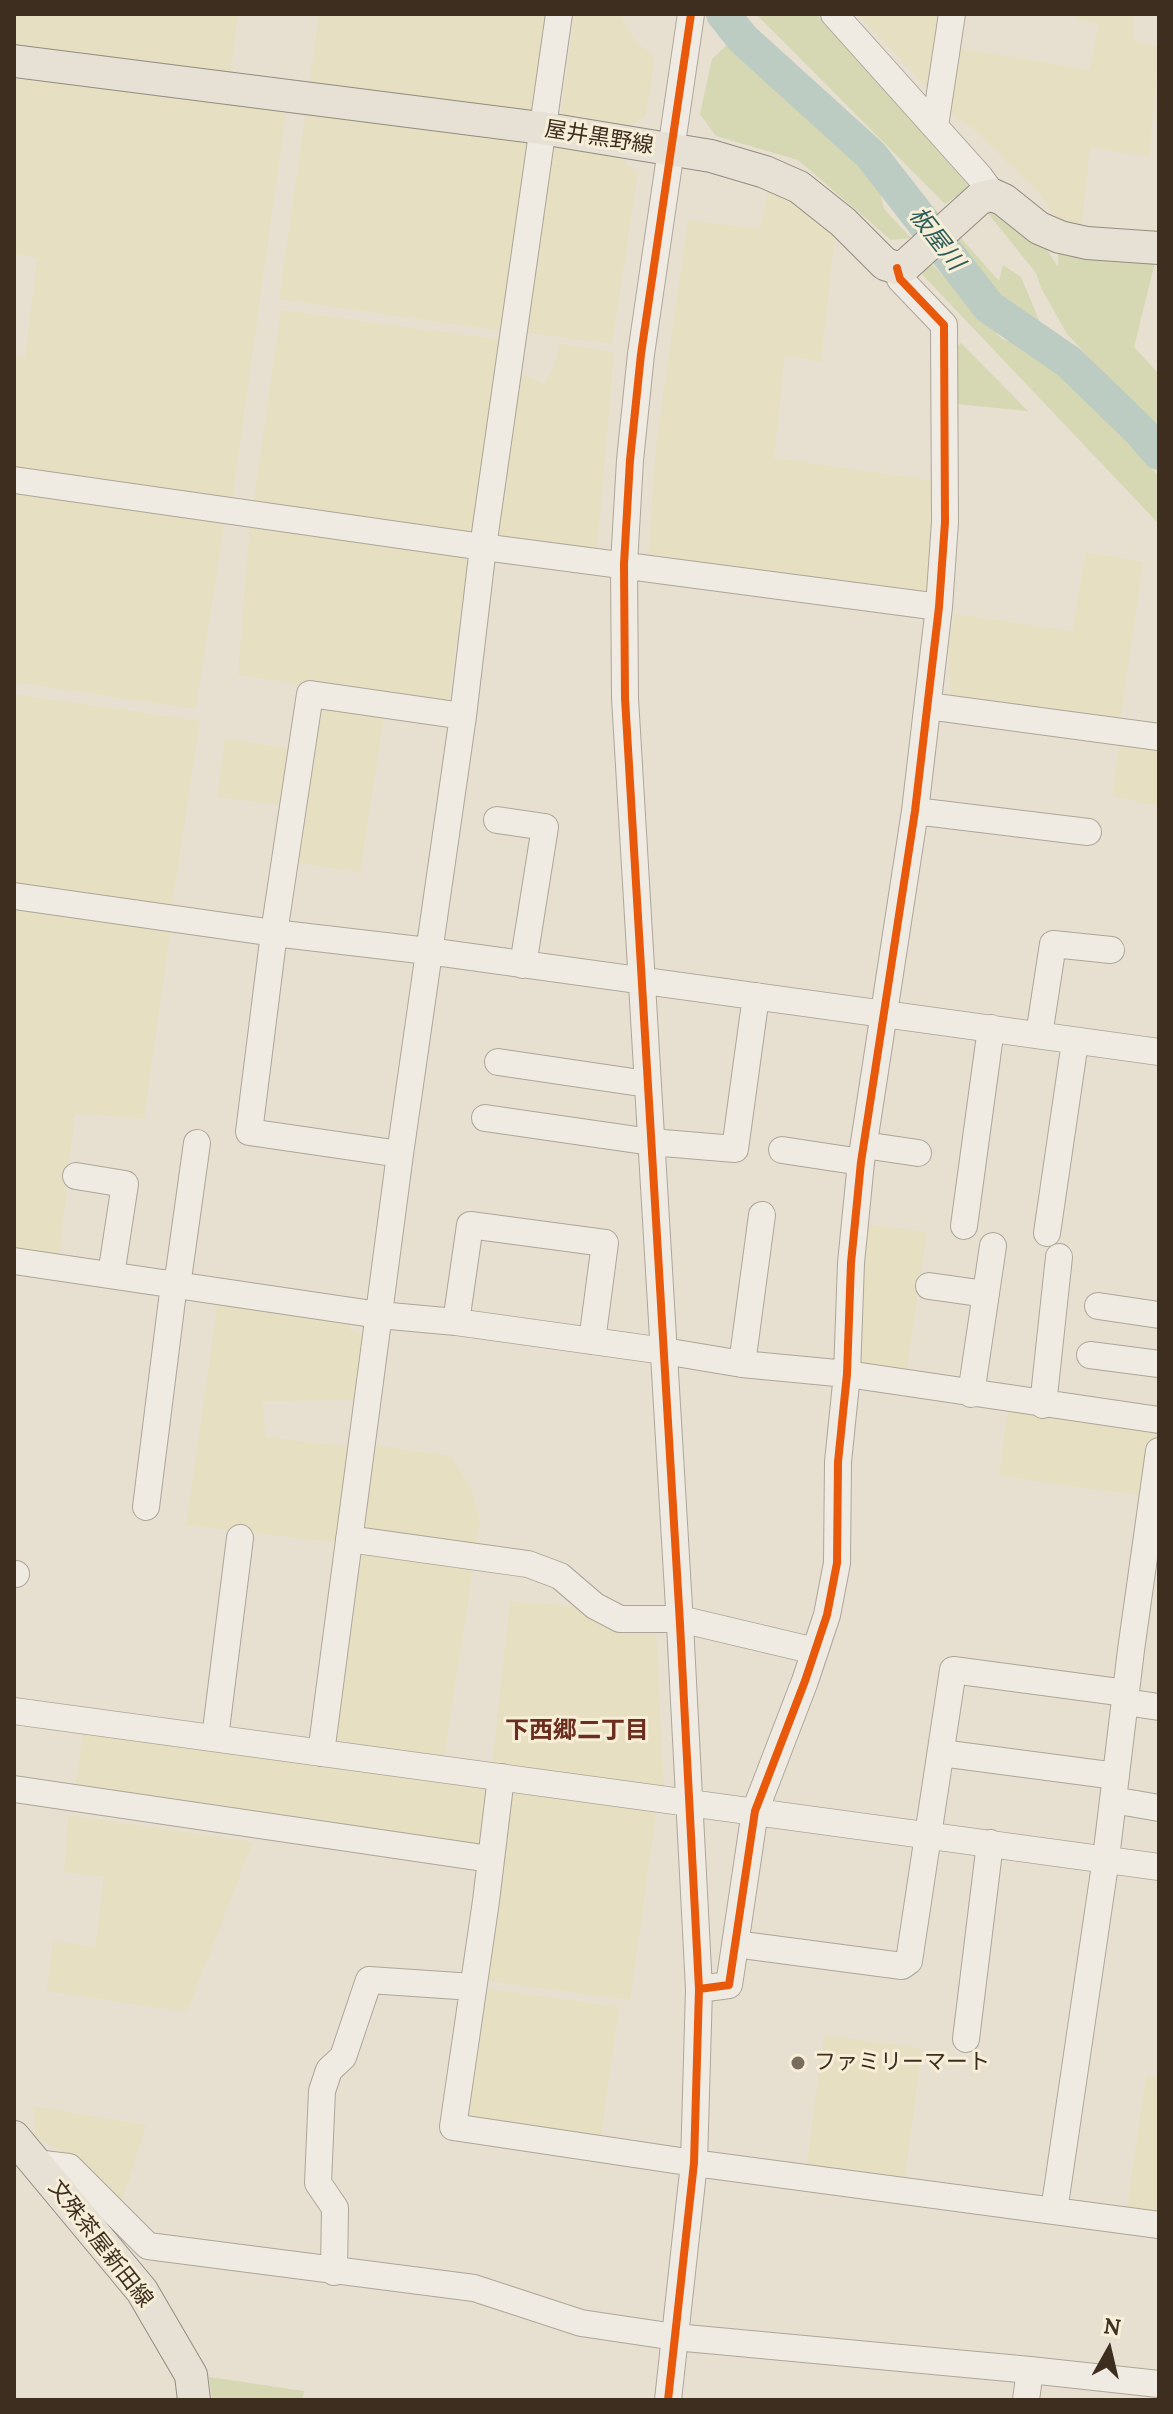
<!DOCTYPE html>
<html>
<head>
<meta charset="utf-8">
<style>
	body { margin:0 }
	#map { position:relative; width:1173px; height:2414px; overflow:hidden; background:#e7e0d1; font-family:Lora,serif }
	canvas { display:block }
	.frame { position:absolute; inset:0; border:16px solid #3d2e20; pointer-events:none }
	.north { position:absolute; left:1069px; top:2310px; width:80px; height:80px; -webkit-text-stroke:6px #f7eed8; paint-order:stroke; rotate:8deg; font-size:22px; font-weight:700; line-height:32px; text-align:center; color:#3d2e20 }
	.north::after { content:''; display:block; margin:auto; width:28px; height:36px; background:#3d2e20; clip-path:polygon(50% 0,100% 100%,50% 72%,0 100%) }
</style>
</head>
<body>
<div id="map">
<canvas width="1173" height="2414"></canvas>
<div class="frame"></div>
<div class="north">N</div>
</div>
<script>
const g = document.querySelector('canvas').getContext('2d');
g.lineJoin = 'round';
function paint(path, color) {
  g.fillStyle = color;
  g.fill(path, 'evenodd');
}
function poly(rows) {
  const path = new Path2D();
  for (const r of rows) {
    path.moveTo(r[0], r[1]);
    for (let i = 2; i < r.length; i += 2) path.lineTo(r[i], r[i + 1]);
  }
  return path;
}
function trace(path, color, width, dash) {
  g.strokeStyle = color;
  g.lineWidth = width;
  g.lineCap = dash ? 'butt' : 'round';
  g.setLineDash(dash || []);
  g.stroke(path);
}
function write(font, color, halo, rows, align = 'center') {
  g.font = font + ' Lora,"Noto Sans JP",serif';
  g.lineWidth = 6;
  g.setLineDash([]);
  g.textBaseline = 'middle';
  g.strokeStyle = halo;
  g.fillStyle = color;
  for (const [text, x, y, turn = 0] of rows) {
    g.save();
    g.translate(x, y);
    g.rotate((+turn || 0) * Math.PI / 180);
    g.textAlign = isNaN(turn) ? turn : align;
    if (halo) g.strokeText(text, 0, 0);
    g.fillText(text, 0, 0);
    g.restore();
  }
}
paint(poly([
	[14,14,238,14,230,78,14,50],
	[319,14,551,14,536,120,309,85],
	[574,14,620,14,634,39,655,58,646,116,626,128,560,121],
	[857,14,945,14,934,95],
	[1077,14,1134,14,1134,41,1159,47,1149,157,1090,147,1081,234,1062,228,1042,196,972,128,949,113,960,48,1090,70,1098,24,1076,20],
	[14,74,286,113,232,500,14,469,14,357,25,358,37,258,14,254],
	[306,111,537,144,510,332,279,299],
	[550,146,618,157,638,173,612,344,523,332],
	[770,184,835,233,821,362,785,355,774,458,936,481,930,600,648,559,656,446,688,220,760,229],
	[281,310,510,341,478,537,253,506],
	[560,344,614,352,597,552,496,539,517,372,544,384,554,366],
	[14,487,225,518,196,709,14,682],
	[250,523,468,559,448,706,238,675],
	[1086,552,1143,562,1120,723,951,700,948,651,954,614,1072,631],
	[14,694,200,721,171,912,14,889],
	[315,706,384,716,360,872,294,862],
	[225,739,295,749,287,806,217,797],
	[1120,740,1159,746,1159,806,1112,796],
	[14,905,171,927,144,1119,75,1113,59,1258,14,1248],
	[867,1224,927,1232,906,1375,858,1368],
	[218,1300,351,1320,350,1330,370,1336,361,1400,263,1401,265,1437,354,1447,340,1543,186,1525],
	[1008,1407,1152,1427,1159,1433,1149,1497,999,1476],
	[373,1445,451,1456,472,1491,480,1521,475,1552,361,1537],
	[359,1551,473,1569,444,1757,335,1742],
	[510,1601,585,1607,656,1632,664,1788,492,1764],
	[83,1730,486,1786,478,1846,75,1790],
	[509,1786,657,1807,630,2000,482,1980],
	[68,1815,253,1842,187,2012,47,1991,53,1941,95,1947,104,1877,64,1872],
	[482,1988,619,2007,600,2142,463,2122],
	[824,2035,922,2048,904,2183,806,2170],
	[1146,2076,1159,2078,1159,2219,1126,2214],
	[34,2106,146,2125,119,2211,77,2160,35,2137]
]), '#e6dfc2');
paint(poly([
	[756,14,816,14,970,187,945,204],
	[727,45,751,58,871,155,884,209,911,238,891,240,798,160,716,136,700,114,712,59],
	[981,205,1022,211,1058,267,1058,248,1155,262,1134,347,1159,374,1159,432,1067,334,1041,288,1036,273],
	[953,229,999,281,1003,265,1021,277,1042,327,1033,337,989,307,961,261],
	[929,261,1002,339,1040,350,1083,375,1130,443,1159,477,1159,524,916,268],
	[961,343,1028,411,956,404,958,346],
	[209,2377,304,2391,302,2400,212,2400]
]), '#d6d7b3');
trace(poly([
	[723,14,743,39,871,155,989,307,1069,362,1139,430,1159,453]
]), '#bcccc2', 34);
const minor = poly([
	[834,14,980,177,993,195],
	[935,126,952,14],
	[14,480,483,547,939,607],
	[928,706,1159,737],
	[915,811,1088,832],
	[497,820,545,827,523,965],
	[14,896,274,933,428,951,1159,1052],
	[1039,1035,1053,944,1111,950],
	[498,1062,647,1084],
	[485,1118,651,1142,735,1149,756,996],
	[864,1145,918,1153],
	[782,1150,861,1162],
	[400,1154,249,1132,274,933,310,694,463,716],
	[76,1176,125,1184,111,1275],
	[964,1226,991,1028],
	[1047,1233,1075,1042],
	[14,1261,379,1315,456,1322,664,1351,742,1364,847,1374,1159,1420],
	[929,1286,986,1294],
	[1098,1306,1159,1315],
	[456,1322,470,1225,605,1243,592,1341],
	[1090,1355,1159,1364],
	[742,1364,762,1215],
	[971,1394,993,1246],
	[1043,1405,1059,1257],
	[146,1507,174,1284,179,1272,197,1143],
	[349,1539,528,1564,560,1576,595,1606,620,1619,680,1619,815,1651],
	[14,1574,16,1574],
	[1125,1702,1159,1707],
	[14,1711,1159,1867],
	[215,1738,240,1538],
	[321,1753,400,1154,463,716,483,547,559,14],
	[941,1753,1116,1776],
	[501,1777,486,1901,453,2127,694,2163,1159,2225],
	[14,1789,490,1859],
	[1113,1800,1159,1808],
	[735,1944,902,1966,909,1961,953,1670,1126,1693],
	[699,1989,729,1985,755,1811,805,1681,827,1615,837,1563,838,1462,847,1374,851,1263,861,1162,915,811,939,607,945,522,944,325,900,279,897,268],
	[966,2039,990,1843],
	[35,2163,69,2167,148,2246,474,2288,581,2323,675,2337,1030,2370,1159,2384],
	[1054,2211,1106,1858,1131,1650,1159,1451],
	[334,2272,335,2208,318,2183,322,2091,329,2070,343,2057,369,1980,473,1987],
	[668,2400,694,2163,699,1989,680,1624,625,698,624,564,630,460,641,354,691,14],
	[1026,2400,1030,2370]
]);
const major = poly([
	[14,61,541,128,711,156,765,172,799,187,843,222,885,264,897,268,905,266,980,198,993,195,1004,200,1039,228,1060,237,1087,243,1159,248],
	[14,2137,142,2291,191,2375,194,2400]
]);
trace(minor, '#ada599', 28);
trace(major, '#928b80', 34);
trace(minor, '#efebe3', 26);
trace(major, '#e6e1d4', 32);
trace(poly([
	[699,1989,729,1985,755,1811,805,1681,827,1615,837,1563,838,1462,847,1374,851,1263,861,1162,915,811,939,607,945,522,944,325,900,279,897,268],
	[668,2400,694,2163,699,1989,680,1624,625,698,624,564,630,460,641,354,691,14]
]), '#e8590c', 8);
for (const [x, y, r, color] of [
	[798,2063,8,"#786c5e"]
]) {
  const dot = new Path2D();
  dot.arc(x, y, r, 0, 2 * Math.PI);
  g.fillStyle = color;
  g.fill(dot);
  trace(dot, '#f7eed8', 3);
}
write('22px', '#3d2e20', '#f7eed8', [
	["屋井黒野線",599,138,9],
	["文殊茶屋新田線",100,2244,52]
]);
write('22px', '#3d2e20', '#f7eed8', [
	["ファミリーマート",814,2063]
], 'left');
write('italic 24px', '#2f5d5a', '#f7eed8', [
	["板屋川",936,239,52]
]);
write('bold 24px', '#6b2e1e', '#f7eed8', [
	["下西郷二丁目",577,1731]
]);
</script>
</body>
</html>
